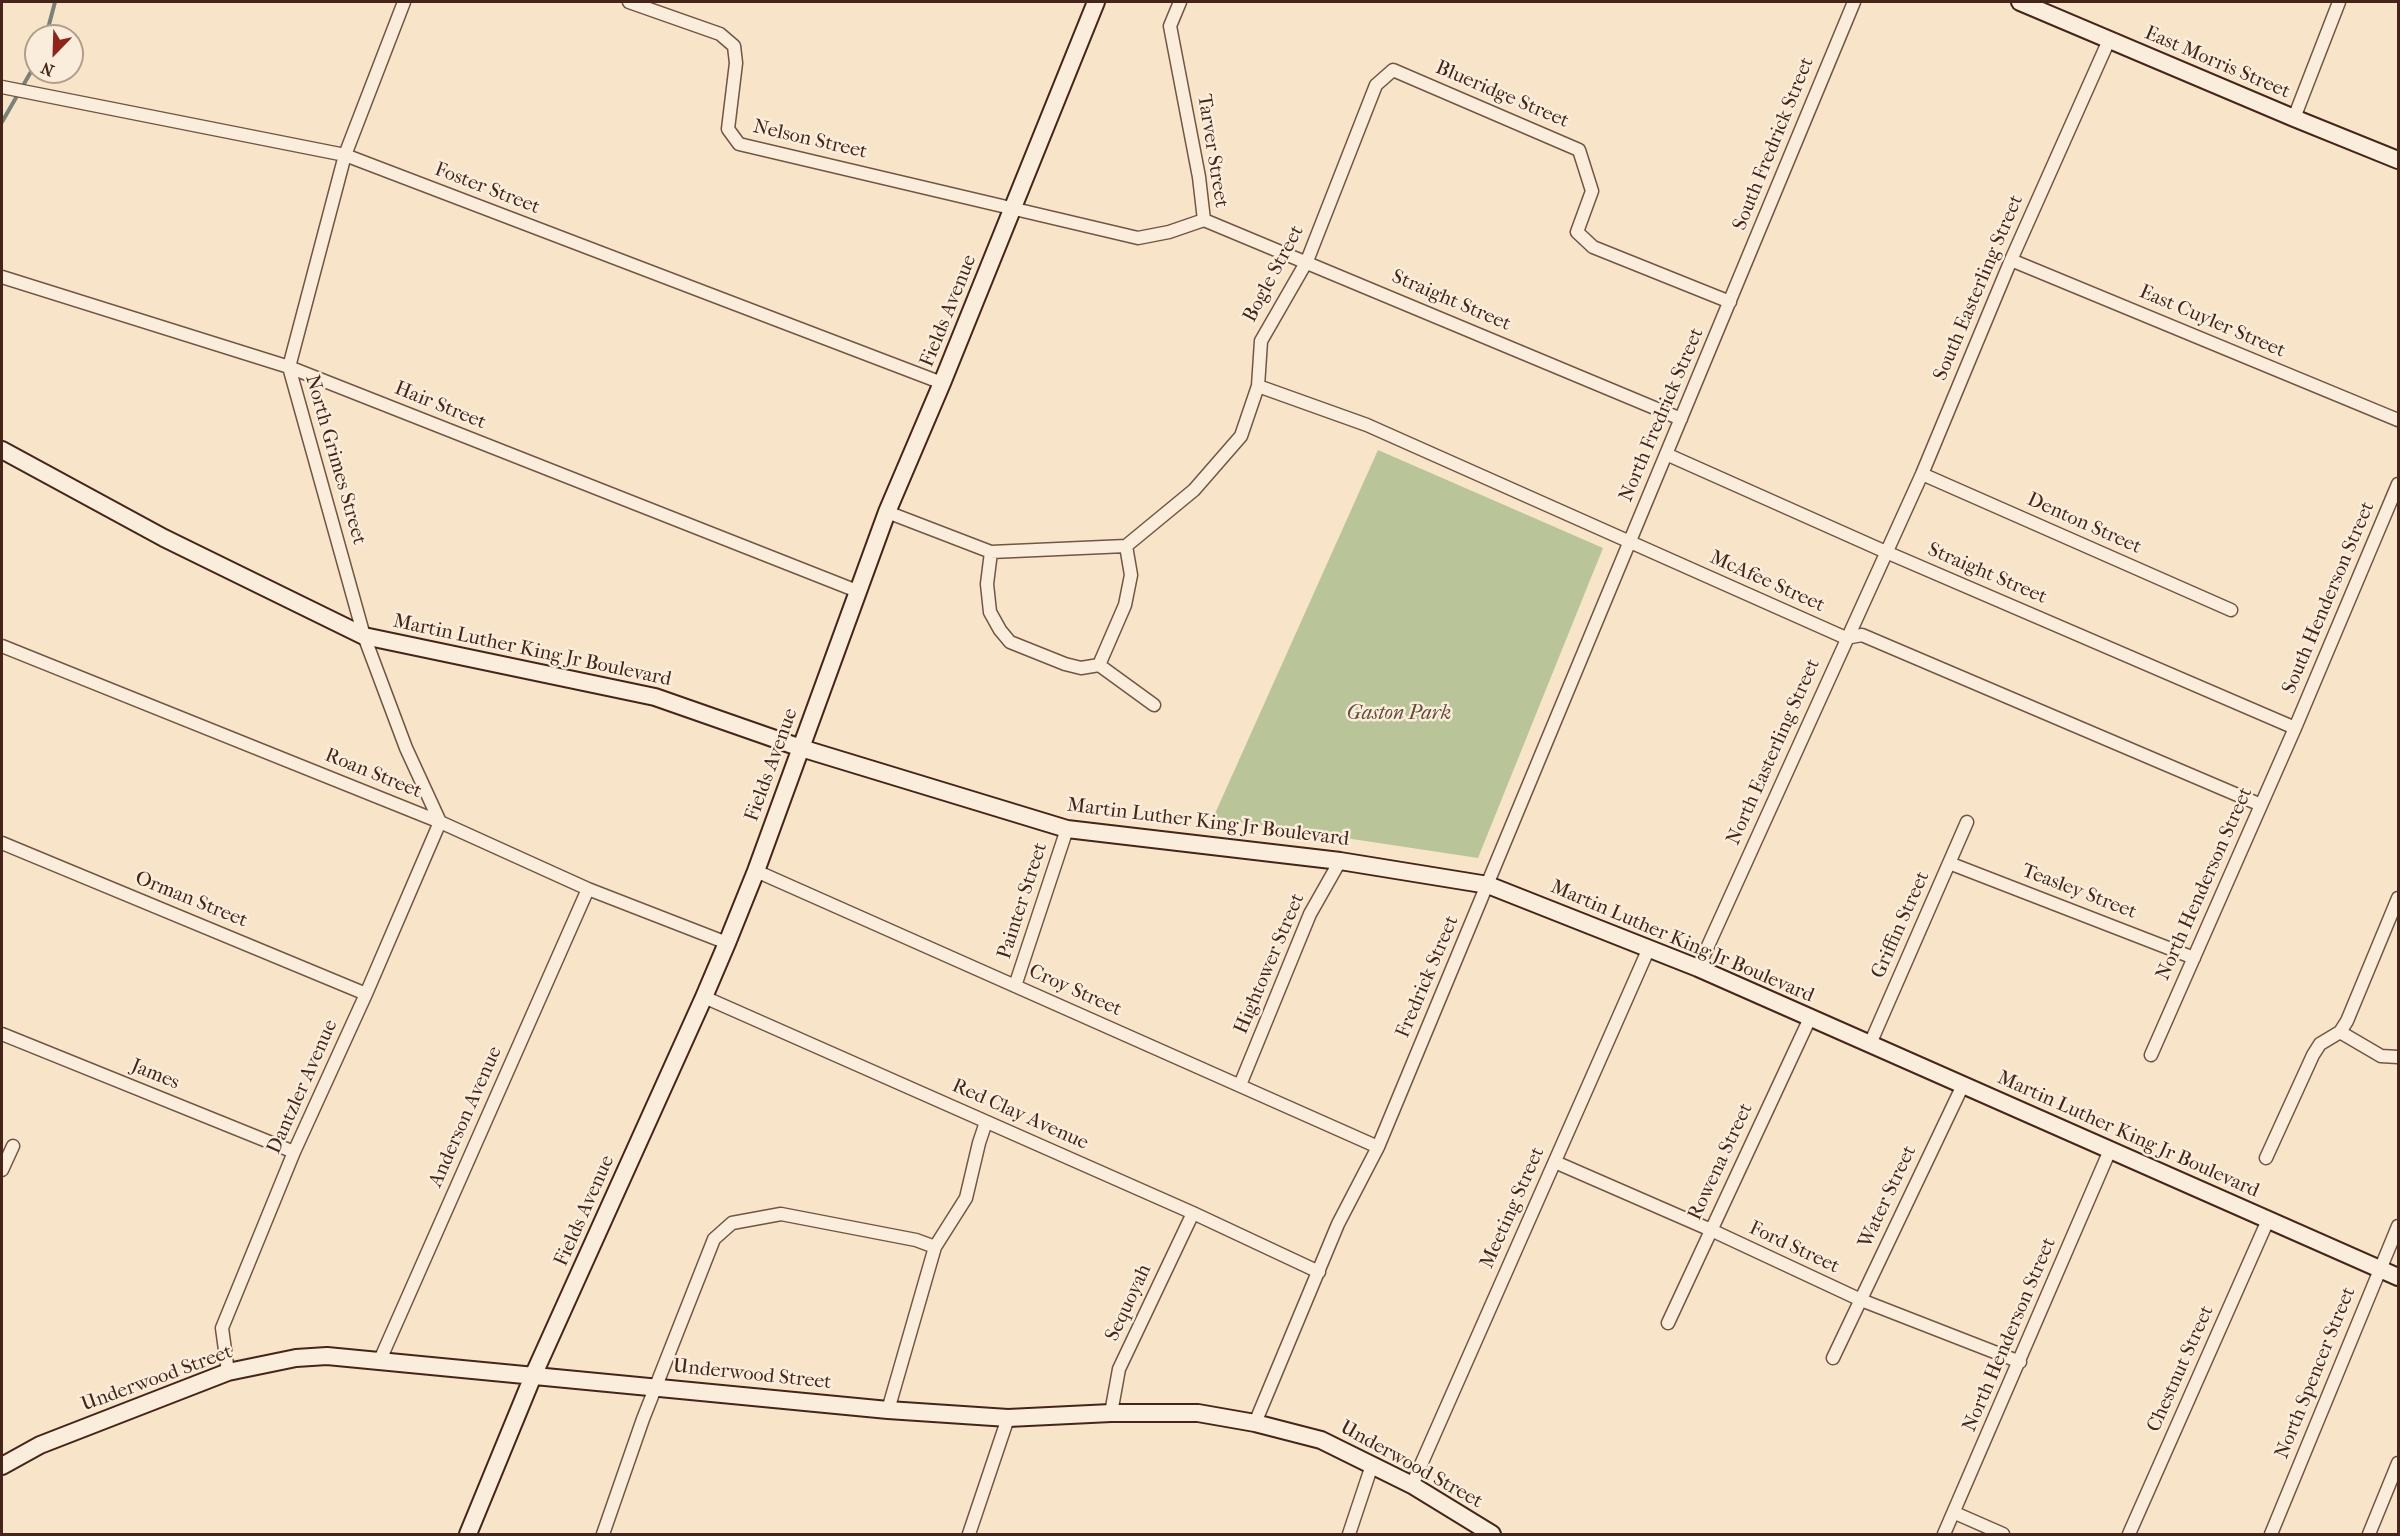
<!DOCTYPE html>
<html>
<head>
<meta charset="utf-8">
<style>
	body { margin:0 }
	#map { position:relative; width:2400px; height:1536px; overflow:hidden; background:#f8e4c8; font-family:"IM FELL French Canon",serif }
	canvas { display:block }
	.frame { position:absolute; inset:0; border:3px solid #452519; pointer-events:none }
	.north { position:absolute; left:24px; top:24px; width:60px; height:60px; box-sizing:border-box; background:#faeddb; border:2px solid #b29d8d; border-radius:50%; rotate:203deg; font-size:16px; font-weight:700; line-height:24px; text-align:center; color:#452519 }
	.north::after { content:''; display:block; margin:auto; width:21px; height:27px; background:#8f2418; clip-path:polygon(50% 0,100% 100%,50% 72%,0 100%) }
</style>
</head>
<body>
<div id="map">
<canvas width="2400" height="1536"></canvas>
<div class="frame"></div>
<div class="north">N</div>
</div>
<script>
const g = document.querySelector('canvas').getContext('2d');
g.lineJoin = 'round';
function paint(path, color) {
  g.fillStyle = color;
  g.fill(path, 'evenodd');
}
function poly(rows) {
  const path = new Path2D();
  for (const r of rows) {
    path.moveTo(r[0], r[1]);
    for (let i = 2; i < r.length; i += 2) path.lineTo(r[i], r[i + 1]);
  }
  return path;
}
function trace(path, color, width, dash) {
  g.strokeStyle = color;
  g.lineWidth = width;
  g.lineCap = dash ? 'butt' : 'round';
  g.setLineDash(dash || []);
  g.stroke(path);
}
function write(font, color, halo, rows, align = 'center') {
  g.font = font + ' "IM FELL French Canon",serif';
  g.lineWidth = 5;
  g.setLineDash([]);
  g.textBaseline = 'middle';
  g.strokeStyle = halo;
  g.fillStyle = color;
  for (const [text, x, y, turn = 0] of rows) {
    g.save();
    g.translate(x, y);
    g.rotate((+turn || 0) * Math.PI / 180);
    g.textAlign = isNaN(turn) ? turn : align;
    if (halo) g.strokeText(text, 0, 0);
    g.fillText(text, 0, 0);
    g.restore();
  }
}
paint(poly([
	[1378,450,1603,548,1478,858,1213,818]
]), '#b9c599');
trace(poly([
	[46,36,55,2],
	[2,122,36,63]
]), '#7a8178', 4);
const street = poly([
	[629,2,720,34,734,46,736,63,728,129,739,144,1138,238,1169,232,1204,220,1199,177,1170,26,1180,2],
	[2,87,345,155,942,383],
	[2294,118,2339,2],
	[1204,220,1681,419],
	[2011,260,2398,420],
	[2,277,289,367,857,591],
	[1258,386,1367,425,1846,638,1862,635,2261,805],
	[1666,454,1886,552,2295,728],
	[1922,474,2231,610],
	[887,512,991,552,1126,546],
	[1126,546,1194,490,1241,436,1258,386,1261,341,1307,261,1376,85,1393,70,1579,150,1592,191,1577,232,1593,247,1730,302],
	[991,552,987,584,990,612,1000,630,1010,642,1065,664,1081,668,1099,665],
	[2,646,440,822,588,889,727,943],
	[1099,665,1125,605,1131,575,1126,546],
	[1099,665,1154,705],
	[2,843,366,994],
	[1949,863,2194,958],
	[756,871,1378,1147],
	[1698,968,1922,474,2011,260,2109,40],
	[1015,986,1067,829],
	[704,997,1193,1213,1319,1272],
	[2340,1032,2381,1056,2398,1057],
	[2,1034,294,1152],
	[1870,1044,1967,822],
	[2151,1055,2295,728,2398,484],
	[1240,1085,1310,914,1340,861],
	[2266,1158,2313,1055,2320,1044,2340,1032,2347,1021,2398,898],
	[1555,1162,1711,1230,1861,1300,2020,1362],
	[2,1170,13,1146],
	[935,1247,966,1198,979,1143,986,1122],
	[1668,1323,1810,1018],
	[1833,1358,1963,1085],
	[380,1360,588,889],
	[228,1372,222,1328,294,1152,366,994,440,822,406,748,364,636,289,367,345,155,404,2],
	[1111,1413,1119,1369,1193,1213],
	[1255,1423,1338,1224,1378,1147,1854,2],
	[1412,1485,1649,948],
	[1955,1513,2003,1534],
	[603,1534,643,1419,714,1239,732,1223,781,1214,916,1240,935,1247,888,1410],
	[969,1534,1008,1418],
	[1349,1534,1372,1465],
	[1944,1534,2110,1150],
	[2129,1534,2268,1220],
	[2271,1534,2398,1226],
	[2369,1534,2398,1463]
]);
const secondary = poly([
	[2020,2,2294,118,2398,160],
	[2,450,164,538,364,636,655,697,801,748,1067,829,1340,861,1488,885,1698,968,2398,1277],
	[2,1466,40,1445,228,1372,296,1358,327,1356,888,1410,1008,1418,1111,1413,1198,1413,1255,1423,1321,1440,1412,1485,1492,1534],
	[468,1534,533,1376,704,997,727,943,756,871,887,512,942,383,1096,2]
]);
trace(street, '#725545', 15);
trace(secondary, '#452519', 20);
trace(street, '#faeddb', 12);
trace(secondary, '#faeddb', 16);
write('20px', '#452519', '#faeddb', [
	["East Morris Street",2217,63,23],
	["Blueridge Street",1502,95,23],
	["Nelson Street",810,140,13],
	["South Fredrick Street",1774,144,-68],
	["Tarver Street",1212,151,81],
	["Foster Street",487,189,21],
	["Bogle Street",1274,274,-62],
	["South Easterling Street",1979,288,-67],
	["Straight Street",1451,301,23],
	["Fields Avenue",949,311,-68],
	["East Cuyler Street",2212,322,23],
	["Hair Street",440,406,22],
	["North Fredrick Street",1662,415,-67],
	["North Grimes Street",335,460,74],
	["Denton Street",2084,524,24],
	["Straight Street",1987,574,23],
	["McAfee Street",1767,582,24],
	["South Henderson Street",2329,598,-67],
	["Martin Luther King Jr Boulevard",532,651,12],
	["North Easterling Street",1774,752,-66],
	["Fields Avenue",772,765,-70],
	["Roan Street",373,774,22],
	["Martin Luther King Jr Boulevard",1208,823,7],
	["North Henderson Street",2205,884,-66],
	["Teasley Street",2079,892,21],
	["Orman Street",191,900,22],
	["Painter Street",1023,901,-72],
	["Griffin Street",1901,925,-66],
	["Martin Luther King Jr Boulevard",1682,942,23],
	["Hightower Street",1270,964,-67],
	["Fredrick Street",1428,977,-67],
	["Croy Street",1075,991,24],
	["James",155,1075,22],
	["Dantzler Avenue",303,1087,-66],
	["Red Clay Avenue",1020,1115,24],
	["Anderson Avenue",466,1117,-66],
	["Martin Luther King Jr Boulevard",2128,1135,24],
	["Rowena Street",1721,1162,-65],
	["Water Street",1888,1197,-65],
	["Meeting Street",1513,1208,-66],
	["Fields Avenue",585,1211,-66],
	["Ford Street",1794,1248,25],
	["Sequoyah",1129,1303,-65],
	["North Henderson Street",2010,1335,-67],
	["Chestnut Street",2181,1369,-66],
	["North Spencer Street",2316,1373,-68],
	["Underwood Street",752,1375,6],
	["Underwood Street",157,1379,-20],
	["Underwood Street",1411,1465,29]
]);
write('italic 20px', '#624d39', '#faeddb', [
	["Gaston Park",1399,714]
]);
</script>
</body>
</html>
